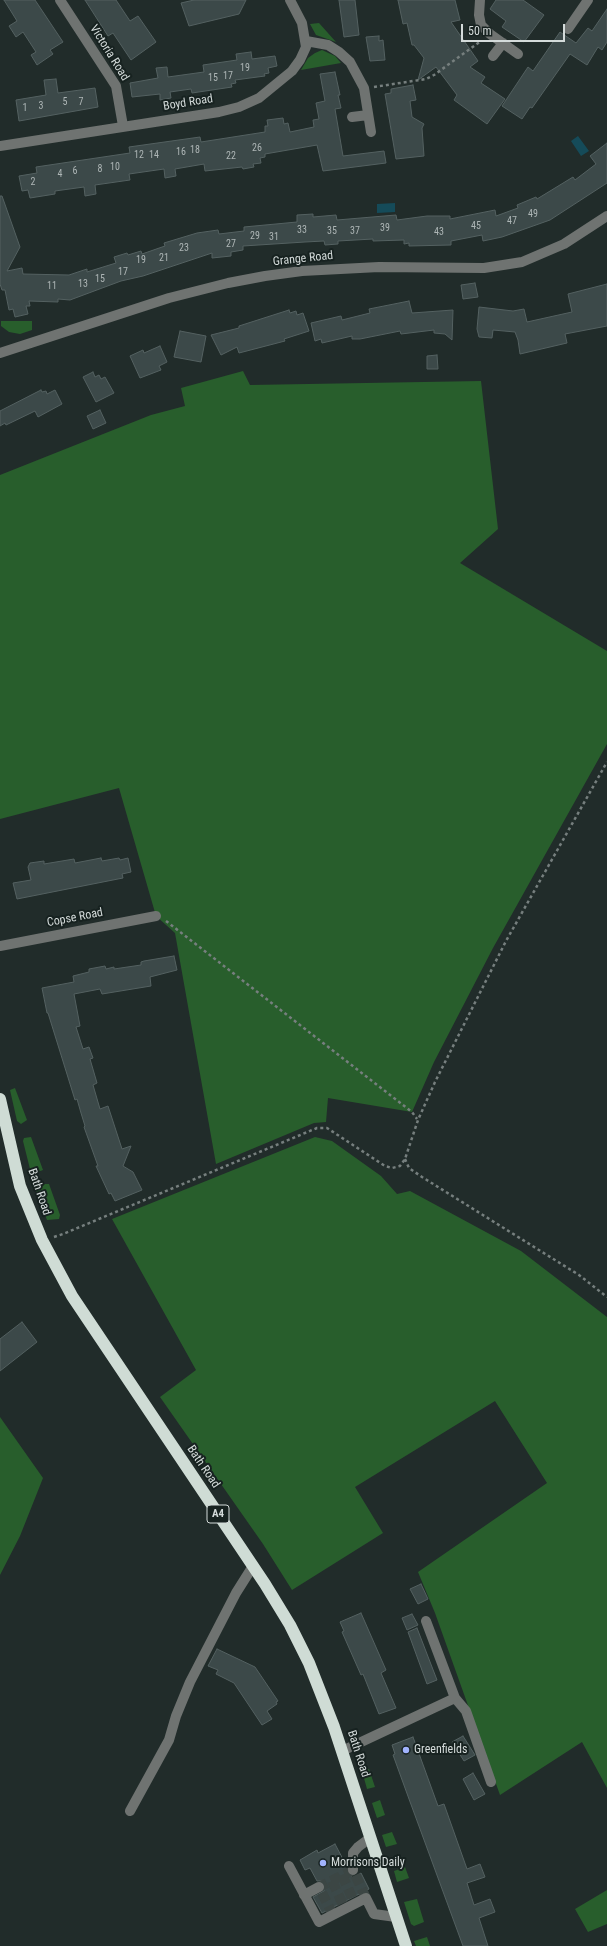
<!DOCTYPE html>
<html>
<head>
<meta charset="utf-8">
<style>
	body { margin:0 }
	#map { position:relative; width:607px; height:1946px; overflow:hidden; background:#212c2a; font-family:"Roboto Condensed",sans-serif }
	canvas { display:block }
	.scale { position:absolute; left:461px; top:24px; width:104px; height:18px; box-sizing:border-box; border:2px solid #d4dbda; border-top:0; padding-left:5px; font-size:12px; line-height:14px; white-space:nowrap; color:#d4dbda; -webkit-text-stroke:3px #172220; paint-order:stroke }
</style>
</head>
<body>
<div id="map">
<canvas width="607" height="1946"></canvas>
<div class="scale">50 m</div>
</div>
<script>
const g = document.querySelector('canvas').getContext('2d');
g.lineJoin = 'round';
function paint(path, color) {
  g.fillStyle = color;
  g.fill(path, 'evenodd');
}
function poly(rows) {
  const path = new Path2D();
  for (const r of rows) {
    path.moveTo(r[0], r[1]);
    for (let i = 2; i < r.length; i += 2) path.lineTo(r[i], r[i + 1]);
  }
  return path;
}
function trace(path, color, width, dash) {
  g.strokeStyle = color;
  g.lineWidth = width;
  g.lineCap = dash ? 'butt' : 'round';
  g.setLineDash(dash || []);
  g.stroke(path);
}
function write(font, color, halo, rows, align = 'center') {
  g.font = font + ' "Roboto Condensed",sans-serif';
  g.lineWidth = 4;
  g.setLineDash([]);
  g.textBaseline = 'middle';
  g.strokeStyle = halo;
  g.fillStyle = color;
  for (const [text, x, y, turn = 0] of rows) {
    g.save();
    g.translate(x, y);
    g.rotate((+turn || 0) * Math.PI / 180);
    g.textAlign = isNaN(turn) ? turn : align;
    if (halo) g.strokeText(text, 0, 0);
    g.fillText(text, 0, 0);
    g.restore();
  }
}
paint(poly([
	[319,23,336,42,316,35,310,24],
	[322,50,335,56,341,63,301,70,308,58,315,53],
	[1,321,32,321,32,330,20,334,9,332,1,326],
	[243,371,250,385,481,381,498,529,460,563,607,651,607,744,493,948,434,1062,412,1112,328,1098,326,1122,314,1123,216,1164,175,933,156,916,119,788,0,819,0,475,151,415,185,406,181,388],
	[15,1088,27,1120,21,1124,17,1121,10,1090],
	[31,1137,43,1170,35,1173,31,1173,23,1141,24,1138],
	[315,1137,332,1141,381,1176,397,1194,410,1191,521,1251,607,1317,607,1788,582,1742,500,1795,435,1613,418,1572,547,1483,495,1401,355,1487,383,1533,292,1590,263,1544,160,1397,196,1370,112,1219],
	[39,1184,49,1184,60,1215,59,1219,47,1220,35,1189],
	[0,1417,43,1478,20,1536,0,1575],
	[369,1769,375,1787,367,1789,362,1771],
	[380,1800,385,1815,377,1818,372,1803],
	[392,1832,397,1844,386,1847,382,1835],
	[405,1867,409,1878,397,1882,394,1871],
	[607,1890,607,1924,588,1932,575,1909],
	[417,1899,424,1922,414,1926,411,1924,404,1902],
	[427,1937,430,1946,416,1946,414,1941]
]), '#285e2c');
paint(poly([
	[578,136,589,151,581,156,571,141],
	[395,203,395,212,377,213,377,204]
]), '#154b59');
const building = poly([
	[4,0,35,0,63,42,50,50,53,54,37,65,31,55,36,52,23,32,16,37,9,26,17,21,4,0],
	[85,0,116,0,130,21,138,16,156,42,131,60,113,33,108,36,85,0],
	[194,0,246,0,239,14,189,26,181,3,194,0],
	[339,0,355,0,359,35,344,37,339,0],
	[398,0,455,0,460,20,451,22,478,61,470,67,485,77,481,83,505,99,487,124,454,100,457,95,436,67,418,80,424,58,414,45,412,45,407,23,403,24,398,0],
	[496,0,523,0,544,15,524,42,502,27,506,21,490,9,496,0],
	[607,9,607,42,602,50,598,47,587,65,570,54,532,108,530,107,522,119,502,106,528,67,533,71,560,32,576,43,588,28,592,31,607,9],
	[379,36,379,41,383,40,385,60,370,61,366,37,379,36],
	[251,52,252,59,275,56,277,66,268,68,269,73,264,74,265,76,235,80,236,83,231,84,232,87,192,93,191,89,170,92,171,98,160,100,160,94,132,97,130,83,158,78,156,68,167,67,168,77,204,72,203,65,237,60,236,54,251,52],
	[335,72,340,95,338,95,341,108,335,109,343,156,384,151,386,163,323,171,317,145,265,154,265,157,260,158,261,163,253,164,254,167,243,169,242,167,205,171,204,164,175,169,176,176,165,178,164,169,129,174,130,180,95,185,96,194,85,196,84,187,55,191,55,194,30,198,28,190,22,191,19,176,37,173,36,167,130,153,129,147,200,137,201,142,265,132,265,126,268,126,267,120,283,118,284,124,288,123,290,132,314,127,313,120,319,119,316,103,325,101,320,74,335,72],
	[56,79,58,93,95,88,98,107,19,121,16,100,46,95,44,80,56,79],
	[413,85,416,100,410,101,412,117,424,124,422,128,424,156,396,159,385,94,391,93,391,89,413,85],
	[607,143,607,183,550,220,502,237,483,241,482,235,451,241,451,245,409,246,409,243,404,244,404,240,373,241,373,239,338,241,338,244,325,245,324,241,305,242,243,246,243,250,231,252,231,256,212,258,212,253,143,276,121,281,70,300,58,299,58,302,29,301,30,306,26,306,28,314,15,317,13,309,9,310,5,290,2,290,0,284,0,196,2,196,20,247,7,271,22,268,23,274,69,275,87,269,87,272,116,263,114,257,127,253,128,255,141,251,142,254,165,246,164,243,197,233,218,230,219,234,244,231,244,227,297,222,297,215,313,214,313,217,336,215,337,220,396,215,397,220,427,216,450,216,450,219,495,210,496,216,518,208,517,205,536,197,537,199,573,177,575,180,596,164,590,156,607,143],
	[475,283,478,297,463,299,461,285,475,283],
	[607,284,607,326,565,334,567,343,520,354,518,340,515,332,493,330,492,338,479,337,477,329,479,307,513,311,524,309,527,322,572,312,568,294,607,284],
	[409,301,412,313,453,310,452,340,445,334,434,333,434,330,401,334,400,331,360,339,352,339,352,336,322,343,321,339,315,341,311,323,341,316,342,320,370,313,369,309,409,301],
	[289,310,290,313,296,311,297,315,303,313,309,331,284,339,285,341,239,353,237,347,221,355,211,335,239,328,239,326,289,310],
	[180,331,206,336,201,362,174,357,180,331],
	[160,346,167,362,159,366,161,370,140,378,130,356,143,350,144,353,160,346],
	[437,355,438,369,427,369,427,356,437,355],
	[93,372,95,377,99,375,101,379,105,377,114,393,96,402,83,377,93,372],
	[41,390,42,392,46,391,47,394,55,390,62,404,38,417,35,411,6,425,5,423,0,426,0,411,41,390],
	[100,410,106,423,93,429,87,416,100,410],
	[101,858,102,861,119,858,120,860,128,858,131,872,122,874,123,878,17,899,13,883,31,880,28,867,30,863,44,861,44,864,74,859,75,863,101,858],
	[174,956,177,970,150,977,151,986,102,994,100,989,74,994,80,1026,76,1027,83,1049,89,1047,93,1058,90,1059,97,1083,93,1085,100,1109,108,1106,122,1149,131,1146,123,1166,133,1172,142,1190,115,1201,111,1193,109,1194,96,1166,98,1166,84,1127,85,1126,81,1113,77,1099,75,1100,48,1013,47,1013,42,988,74,982,73,976,89,972,89,969,105,966,106,969,114,967,114,969,141,965,141,962,144,961,174,956],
	[22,1322,37,1342,0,1371,0,1339,22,1322],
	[421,1584,428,1599,418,1604,410,1589,421,1584],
	[361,1613,386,1670,381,1673,396,1708,379,1714,363,1674,361,1675,342,1632,344,1631,340,1622,361,1613],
	[412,1614,418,1625,407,1630,402,1618,412,1614],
	[417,1628,437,1680,427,1684,408,1632,417,1628],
	[217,1649,255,1667,278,1701,276,1702,277,1704,267,1711,272,1719,262,1725,234,1683,216,1674,218,1670,208,1666,217,1649],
	[463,1736,475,1755,464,1761,452,1742,463,1736],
	[413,1737,438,1806,444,1804,467,1869,480,1864,485,1877,467,1883,474,1905,490,1899,495,1912,479,1918,488,1946,463,1946,409,1799,393,1755,395,1754,392,1745,413,1737],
	[473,1773,485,1794,474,1800,463,1779,473,1773],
	[335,1844,346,1865,348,1874,353,1878,361,1873,369,1889,322,1913,313,1897,324,1891,325,1884,322,1881,317,1881,310,1868,305,1870,300,1860,317,1850,318,1853,335,1844]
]);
paint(building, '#3c4949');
trace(building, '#546161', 1);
trace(poly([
	[342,1875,355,1904],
	[332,1881,345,1909],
	[333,1915,319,1887,353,1870,366,1898]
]), '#3c4644', 10, [10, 5]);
trace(poly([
	[374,87,426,79,434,75,481,41],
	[166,921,412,1112,417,1119],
	[405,1159,409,1168,422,1177,579,1275,607,1297],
	[54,1237,63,1234,317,1128,327,1128,385,1166,392,1168,400,1166,405,1159,418,1120,435,1082,506,941,607,762]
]), '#767f7e', 2.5, [3, 3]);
trace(poly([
	[60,0,116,86,123,126],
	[480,0,479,15,481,25,490,34,518,54],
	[568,29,588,0],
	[306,41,328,45,339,52,350,62,364,88,371,132],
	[493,56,503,43],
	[352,117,368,115],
	[0,146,219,112,239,107,259,98,292,71,300,60,306,47,302,23,290,0],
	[0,353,169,298,228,283,265,276,302,271,379,267,484,268,522,262,564,244,607,216],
	[0,946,156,916],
	[455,1698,466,1711,491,1782],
	[342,1751,455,1698,426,1621],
	[130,1811,169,1740,176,1716,190,1682,236,1593,253,1566],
	[289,1866,319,1922,366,1898,374,1914,396,1917],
	[353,1870,353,1853,358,1847,370,1838],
	[304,1895,319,1887]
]), '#6f7371', 10);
trace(poly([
	[0,1099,20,1186,42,1240,72,1296,265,1584,290,1625,309,1663,334,1727,406,1946]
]), '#cfdcd5', 12);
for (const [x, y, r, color] of [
	[406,1750,4,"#a1b3fd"],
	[323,1863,4,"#a1b3fd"]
]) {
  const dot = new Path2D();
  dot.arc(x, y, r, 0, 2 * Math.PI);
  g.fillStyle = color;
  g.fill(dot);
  trace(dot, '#172220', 1.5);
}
write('10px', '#aeb6b6', null, [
	["19",245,68],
	["17",228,76],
	["15",213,78],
	["5",65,102],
	["7",81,102],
	["3",41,106],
	["1",25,108],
	["26",257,148],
	["18",195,150],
	["16",181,152],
	["12",139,155],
	["14",154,155],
	["22",231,156],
	["10",115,167],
	["8",100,169],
	["6",75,171],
	["4",60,174],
	["2",33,182],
	["49",533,214],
	["47",512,221],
	["45",476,226],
	["39",385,228],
	["33",302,230],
	["35",332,231],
	["37",355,231],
	["43",439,232],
	["29",255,236],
	["31",274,237],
	["27",231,244],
	["23",184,248],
	["21",164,258],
	["19",141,260],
	["17",123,272],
	["15",100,279],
	["13",83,284],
	["11",52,286]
]);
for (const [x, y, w] of [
	[218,1514,22]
]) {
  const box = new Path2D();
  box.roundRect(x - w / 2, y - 9, w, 18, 3);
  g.fillStyle = '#172220';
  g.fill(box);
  trace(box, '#d4dbda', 1);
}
write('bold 11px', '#d4dbda', null, [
	["A4",218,1514]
]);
write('12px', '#d4dbda', '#172220', [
	["Victoria Road",109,53,58],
	["Boyd Road",188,103,-9],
	["Grange Road",303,259,-6],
	["Copse Road",75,918,-11],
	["Bath Road",39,1192,71],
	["Bath Road",203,1467,56],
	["Bath Road",358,1754,72]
]);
write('12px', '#d4dbda', '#172220', [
	["Greenfields",414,1750],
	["Morrisons Daily",331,1863]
], 'left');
</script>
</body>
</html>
